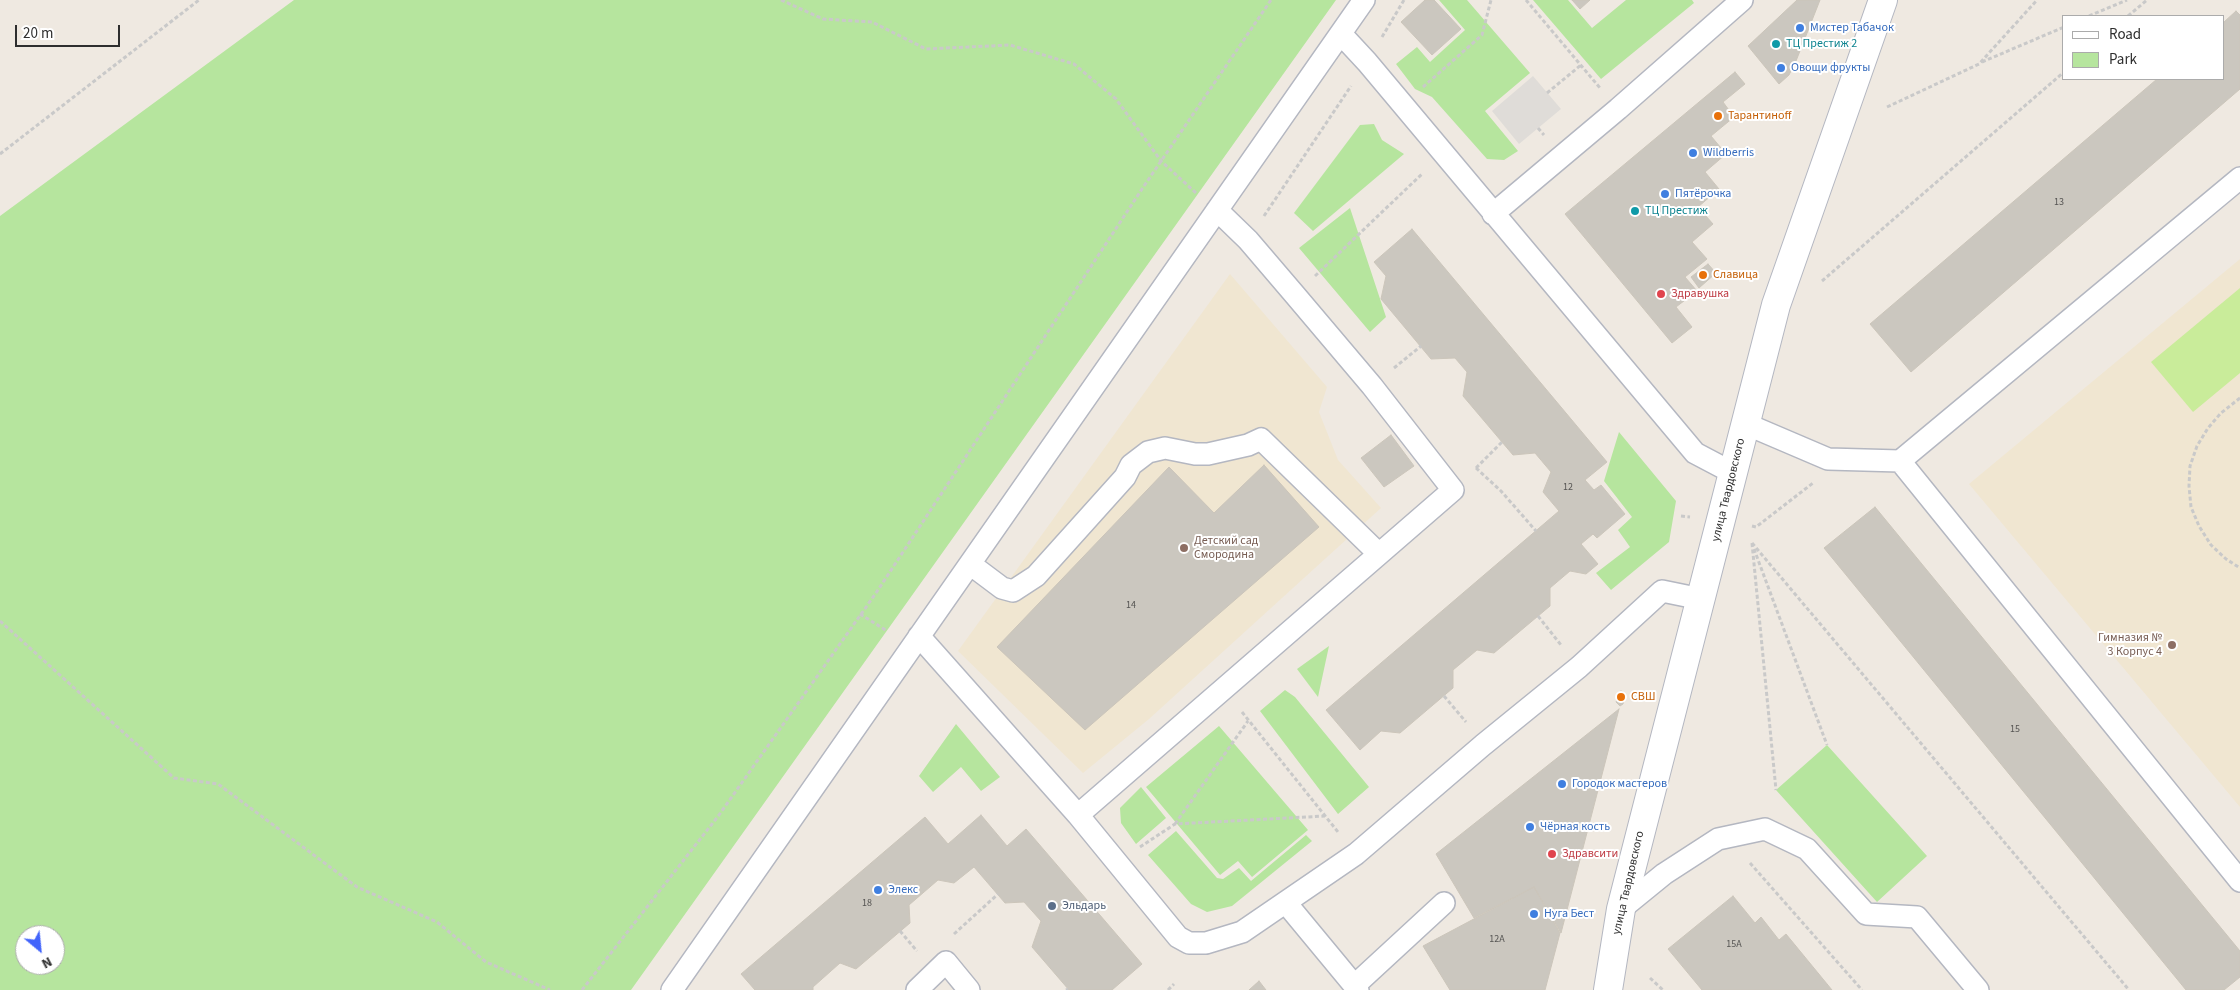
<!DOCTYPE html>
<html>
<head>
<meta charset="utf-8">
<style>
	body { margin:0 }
	#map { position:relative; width:2240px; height:990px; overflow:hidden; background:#efe9e1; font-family:"Source Sans 3",sans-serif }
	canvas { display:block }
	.legend { position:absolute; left:2062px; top:15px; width:162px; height:65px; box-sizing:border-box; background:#fff; border:1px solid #ababab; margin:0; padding:6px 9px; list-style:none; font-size:15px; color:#2e2e2e }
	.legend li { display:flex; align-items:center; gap:10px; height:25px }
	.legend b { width:25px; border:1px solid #ababab }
	.north { position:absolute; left:15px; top:925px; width:50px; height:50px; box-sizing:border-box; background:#fff; border:1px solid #ababab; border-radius:50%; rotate:152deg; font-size:14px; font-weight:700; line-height:20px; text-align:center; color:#2e2e2e }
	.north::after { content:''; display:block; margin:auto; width:18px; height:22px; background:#4264fb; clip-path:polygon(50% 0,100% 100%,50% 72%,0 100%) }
	.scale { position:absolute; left:15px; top:25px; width:105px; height:22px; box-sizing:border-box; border:2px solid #2e2e2e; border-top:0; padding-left:6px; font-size:15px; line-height:18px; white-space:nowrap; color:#2e2e2e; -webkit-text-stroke:4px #fff; paint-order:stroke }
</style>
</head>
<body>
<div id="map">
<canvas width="2240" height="990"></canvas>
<ul class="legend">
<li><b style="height:6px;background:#fff"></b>Road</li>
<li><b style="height:14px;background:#b6e59e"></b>Park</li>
</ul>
<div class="north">N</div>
<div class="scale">20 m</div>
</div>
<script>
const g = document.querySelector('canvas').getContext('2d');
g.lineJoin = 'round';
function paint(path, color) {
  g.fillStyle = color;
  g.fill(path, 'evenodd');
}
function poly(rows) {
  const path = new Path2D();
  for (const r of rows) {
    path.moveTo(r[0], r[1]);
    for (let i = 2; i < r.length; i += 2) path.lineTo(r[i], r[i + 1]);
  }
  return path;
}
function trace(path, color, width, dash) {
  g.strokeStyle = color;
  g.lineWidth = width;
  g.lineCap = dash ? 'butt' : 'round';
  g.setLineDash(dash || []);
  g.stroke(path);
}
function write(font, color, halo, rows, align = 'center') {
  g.font = font + ' "Source Sans 3",sans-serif';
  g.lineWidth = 4;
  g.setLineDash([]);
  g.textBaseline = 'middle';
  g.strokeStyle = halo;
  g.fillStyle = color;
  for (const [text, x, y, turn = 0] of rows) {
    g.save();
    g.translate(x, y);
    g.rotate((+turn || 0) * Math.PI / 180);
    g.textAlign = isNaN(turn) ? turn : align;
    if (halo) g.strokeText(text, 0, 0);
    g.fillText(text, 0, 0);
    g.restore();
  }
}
paint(poly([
	[2240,259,2240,807,1969,484],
	[1230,274,1327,387,1319,412,1338,460,1381,508,1149,719,1083,773,958,651]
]), '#f0e6d1');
paint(poly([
	[294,0,1336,0,631,990,0,990,0,216],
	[25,935,55,935,55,965,25,965],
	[1439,0,1467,0,1530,73,1485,111,1518,151,1504,160,1487,159,1432,97,1415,89,1396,64,1417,47,1430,62,1465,30],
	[1533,0,1568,0,1592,28,1626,0,1692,0,1694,3,1601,79],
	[1374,124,1382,140,1404,154,1313,231,1294,213,1360,125],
	[1350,208,1386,317,1370,332,1299,248],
	[1619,432,1676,501,1669,542,1611,590,1596,573,1630,547,1618,530,1632,517,1604,481],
	[1329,646,1318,697,1297,669],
	[1285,690,1295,697,1369,787,1338,814,1260,711],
	[956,724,1000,777,981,791,961,767,933,792,919,776],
	[1219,726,1308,830,1252,877,1238,861,1220,875,1146,787],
	[1827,745,1927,856,1877,902,1776,790],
	[1141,787,1166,818,1136,844,1121,823,1120,808],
	[1176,831,1217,878,1223,879,1239,868,1251,881,1306,835,1312,841,1232,906,1207,912,1191,904,1148,855]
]), '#b6e59e');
paint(poly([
	[2240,288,2240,373,2193,412,2151,362]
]), '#c9ec9a');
paint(poly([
	[1533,76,1561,109,1519,144,1492,111]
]), '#dfdcd8');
const building = poly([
	[1425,0,1434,0,1461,29,1432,55,1401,22,1425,0],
	[1572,0,1590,0,1580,9,1572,0],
	[1797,0,1820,0,1796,61,1789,75,1779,84,1748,46,1797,0],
	[2236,11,2240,15,2240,89,1911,372,1870,324,2157,79,2224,79,2224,22,2236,11],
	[1735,72,1745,84,1723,102,1734,117,1711,136,1726,154,1705,172,1719,189,1698,207,1713,224,1692,242,1707,259,1685,277,1697,291,1676,307,1692,327,1672,343,1565,214,1735,72],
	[1412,229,1607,462,1585,480,1594,490,1601,485,1625,514,1597,538,1593,534,1581,544,1598,564,1586,574,1570,571,1550,588,1550,606,1494,653,1477,650,1453,670,1453,688,1400,733,1381,731,1360,750,1326,710,1559,511,1543,492,1551,472,1535,453,1513,455,1463,396,1467,372,1455,358,1431,359,1381,299,1386,276,1374,262,1412,229],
	[1708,264,1716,273,1699,288,1691,277,1708,264],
	[1391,435,1414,466,1384,487,1361,458,1391,435],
	[1264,465,1319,527,1085,730,997,647,1169,467,1214,513,1264,465],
	[1875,507,2240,951,2240,977,2224,990,2186,990,1824,548,1875,507],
	[1621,691,1625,694,1623,704,1620,706,1616,702,1621,691],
	[1619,709,1561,933,1534,887,1474,918,1436,854,1619,709],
	[981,815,1007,846,1026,829,1142,964,1112,990,1069,990,1032,947,1041,921,1024,902,1005,903,974,867,954,883,938,880,909,905,910,923,856,969,840,963,813,987,813,990,755,990,741,974,925,817,948,844,981,815],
	[1534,887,1560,933,1545,990,1450,990,1423,946,1534,887],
	[1733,896,1755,923,1761,917,1779,940,1786,934,1832,990,1702,990,1668,949,1733,896],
	[1259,981,1266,990,1249,990,1259,981]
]);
paint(building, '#cbc7bf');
trace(building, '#cbc5ba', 1);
const service = poly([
	[1341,34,1367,62,1695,453,1733,473],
	[1493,214,1618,109,1742,0],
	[1746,424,1828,459,1900,461,2240,178],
	[1900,461,2240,881],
	[970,564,1002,588,1013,591,1036,576,1125,477,1131,465,1148,452,1165,448,1195,454,1208,454,1248,445,1261,439,1379,554],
	[919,636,1078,815,1178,937,1189,943,1206,943,1242,932,1356,854,1483,745,1579,667,1662,591,1701,599],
	[1078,815,1453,490,1372,386,1295,295,1248,240,1217,210],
	[1286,903,1358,990],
	[1621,909,1664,874,1718,839,1765,829,1807,849,1866,914,1917,917,1978,990],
	[1354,986,1444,903],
	[672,990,1364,0],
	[917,990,946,962,969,990]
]);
const tertiary = poly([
	[1608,990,1621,909,1776,305,1883,0]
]);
trace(service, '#b4b7c1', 24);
trace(tertiary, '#b4b7c1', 30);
trace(poly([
	[781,0,823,19,872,22,926,49,1010,45,1074,64,1116,99,1161,161,1196,193],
	[1526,0,1600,88],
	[2089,16,2127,0],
	[2128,16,2147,0],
	[1382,37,1404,0],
	[1982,62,2064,27],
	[1423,87,1482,35,1491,0],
	[1547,93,1581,65],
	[1887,107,1979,64,2037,0],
	[1538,128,1544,135],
	[0,154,199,0],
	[1264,216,1351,86],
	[1315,276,1423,173],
	[1822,281,2064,72],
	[1394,368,1421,346],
	[2240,398,2221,413,2208,428,2197,446,2190,466,2189,486,2191,507,2199,526,2211,545,2226,559,2240,568],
	[1476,468,1501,491,1536,531],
	[1476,468,1502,442],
	[1681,516,1690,517],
	[1752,526,1756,527,1813,483],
	[1752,543,2129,990],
	[1752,543,1776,790],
	[1754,549,1827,745],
	[860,614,887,631],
	[1538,616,1561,645],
	[0,621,174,778,218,784,357,887,437,922,486,962,550,990],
	[1444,696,1466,722],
	[1242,712,1338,832],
	[1175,824,1248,721],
	[1140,847,1175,824,1325,816],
	[1750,863,1862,990],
	[900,931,917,951],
	[954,934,998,894],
	[1650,978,1663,990],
	[582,990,719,815,876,593,1142,189,1271,0],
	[1066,990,1068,989],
	[1168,990,1174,984]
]), '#c9c9c9', 3, [4, 2.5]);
trace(service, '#fff', 21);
trace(tertiary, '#fff', 28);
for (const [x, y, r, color] of [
	[1800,28,5,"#3f7fe0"],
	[1776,44,5,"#0f9aa8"],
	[1781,68,5,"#3f7fe0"],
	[1718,116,5,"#e8710a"],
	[1693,153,5,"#3f7fe0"],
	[1665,194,5,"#3f7fe0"],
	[1635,211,5,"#0f9aa8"],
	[1703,275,5,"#e8710a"],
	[1661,294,5,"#e0444e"],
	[1184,548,5,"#8d6e63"],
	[2172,645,5,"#8d6e63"],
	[1621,697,5,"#e8710a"],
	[1562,784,5,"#3f7fe0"],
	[1530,827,5,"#3f7fe0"],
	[1552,854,5,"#e0444e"],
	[878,890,5,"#3f7fe0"],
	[1052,906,5,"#5c6f8a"],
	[1534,914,5,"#3f7fe0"]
]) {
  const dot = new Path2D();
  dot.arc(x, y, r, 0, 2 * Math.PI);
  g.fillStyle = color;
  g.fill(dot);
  trace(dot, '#fff', 2);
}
write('10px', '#555452', null, [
	["13",2059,203],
	["12",1568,488],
	["14",1131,606],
	["15",2015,730],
	["18",867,904],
	["12А",1497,940],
	["15А",1734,945]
]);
write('12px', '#366cbe', '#fff', [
	["Мистер Табачок",1810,28],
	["Овощи фрукты",1791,68],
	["Wildberris",1703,153],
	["Пятёрочка",1675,194],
	["Городок мастеров",1572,784],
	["Чёрная кость",1540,827],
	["Элекс",888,890],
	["Нуга Бест",1544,914]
], 'left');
write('12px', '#0d838f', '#fff', [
	["ТЦ Престиж 2",1786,44],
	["ТЦ Престиж",1645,211]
], 'left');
write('12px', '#c56008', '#fff', [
	["Тарантиноff",1728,116],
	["Славица",1713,275],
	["СВШ",1631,697]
], 'left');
write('12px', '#be3a42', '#fff', [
	["Здравушка",1671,294],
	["Здравсити",1562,854]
], 'left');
write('12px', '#2e2e2e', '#fff', [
	["улица Твардовского",1729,490,-76],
	["улица Твардовского",1629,883,-77]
]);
write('12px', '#785e54', '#fff', [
	["Детский сад",1194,541],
	["Смородина",1194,555],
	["Гимназия №",2162,638,"right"],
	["3 Корпус 4",2162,652,"right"]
], 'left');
write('12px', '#4e5e75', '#fff', [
	["Эльдарь",1062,906]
], 'left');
</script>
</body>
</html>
